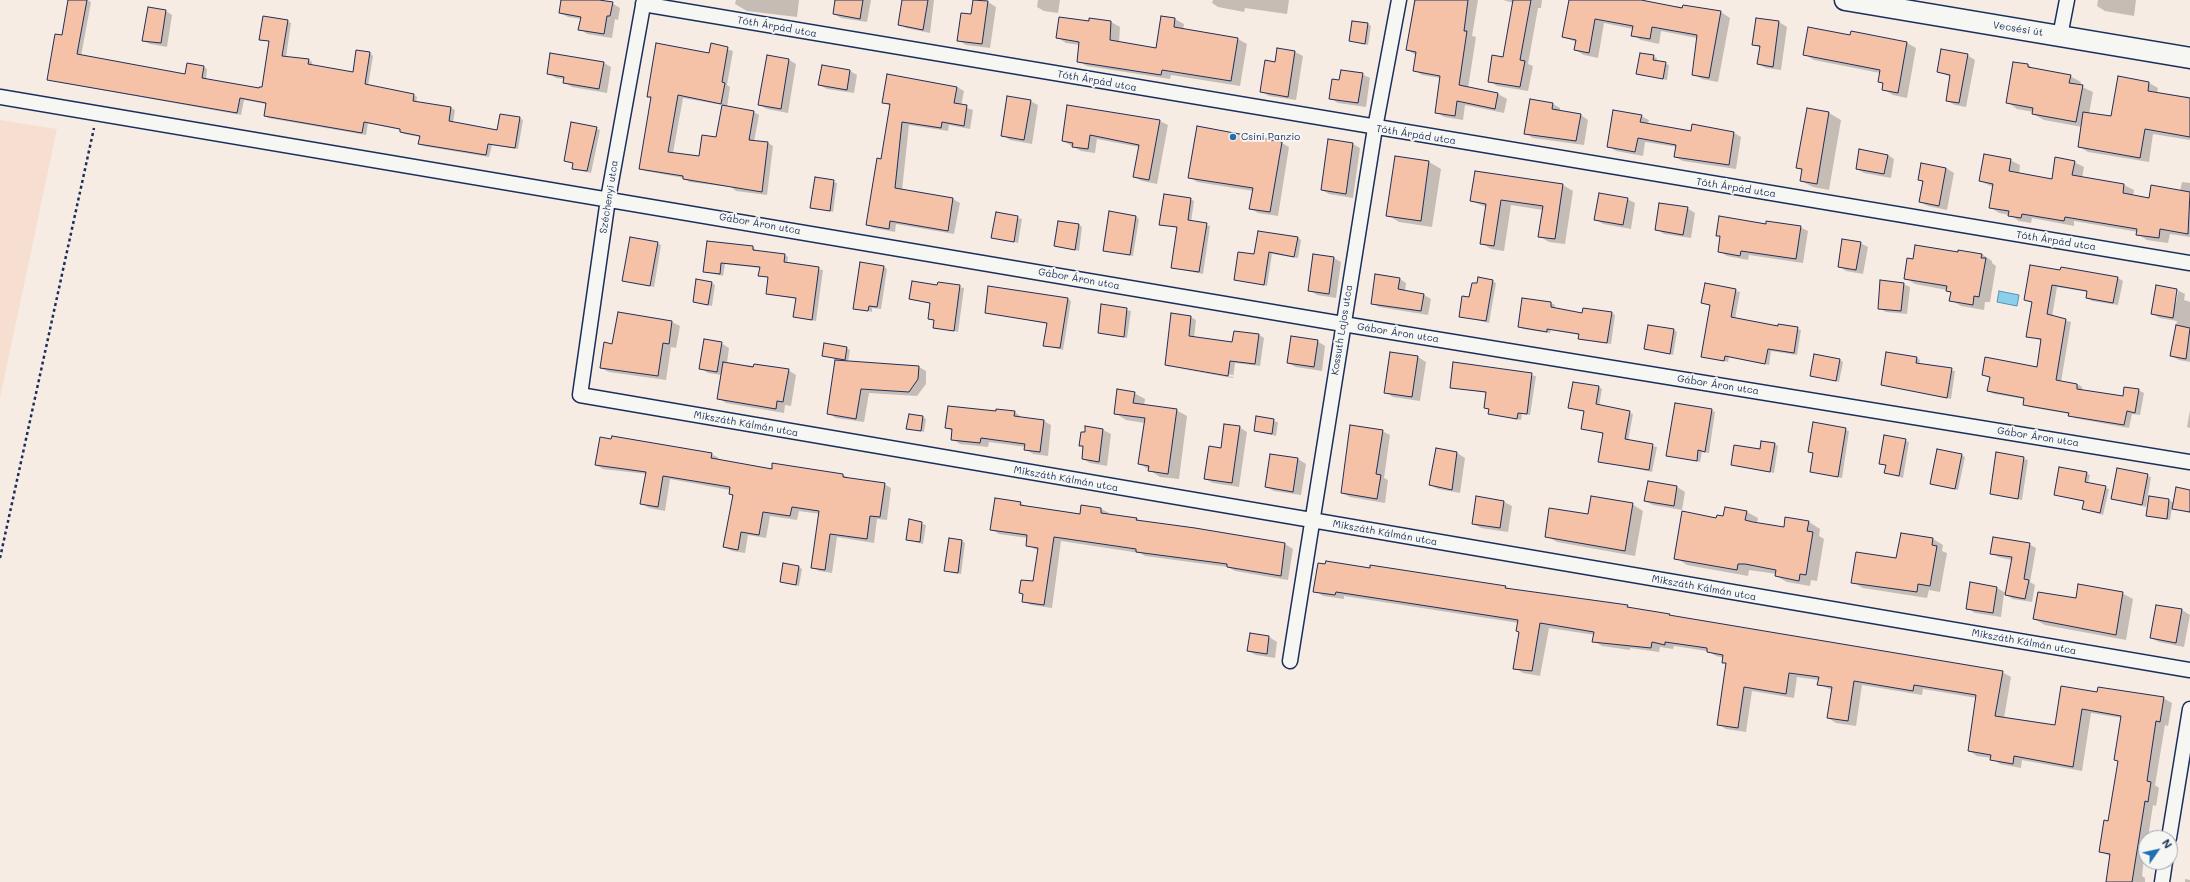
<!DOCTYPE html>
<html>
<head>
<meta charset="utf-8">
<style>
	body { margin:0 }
	#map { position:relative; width:2190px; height:882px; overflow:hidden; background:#f6ece3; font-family:Mali,sans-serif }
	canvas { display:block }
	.north { position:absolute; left:2138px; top:830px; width:40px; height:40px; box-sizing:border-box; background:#f6f6f2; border:1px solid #9ea6b7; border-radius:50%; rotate:56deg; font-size:11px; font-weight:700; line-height:16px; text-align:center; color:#1b2f5e }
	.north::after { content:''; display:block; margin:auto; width:14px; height:18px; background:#1f6fb2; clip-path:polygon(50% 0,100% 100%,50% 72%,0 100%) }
</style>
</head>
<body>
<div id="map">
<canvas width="2190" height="882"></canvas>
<div class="north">N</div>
</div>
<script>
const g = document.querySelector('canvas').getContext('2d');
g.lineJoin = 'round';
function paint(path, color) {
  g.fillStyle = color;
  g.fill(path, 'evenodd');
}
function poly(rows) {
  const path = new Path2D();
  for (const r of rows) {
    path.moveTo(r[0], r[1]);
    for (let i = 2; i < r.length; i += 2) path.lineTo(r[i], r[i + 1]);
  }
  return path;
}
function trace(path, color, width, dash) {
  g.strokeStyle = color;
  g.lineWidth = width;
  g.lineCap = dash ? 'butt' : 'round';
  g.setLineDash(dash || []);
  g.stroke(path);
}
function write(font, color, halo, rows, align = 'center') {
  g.font = font + ' Mali,sans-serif';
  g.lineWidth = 4;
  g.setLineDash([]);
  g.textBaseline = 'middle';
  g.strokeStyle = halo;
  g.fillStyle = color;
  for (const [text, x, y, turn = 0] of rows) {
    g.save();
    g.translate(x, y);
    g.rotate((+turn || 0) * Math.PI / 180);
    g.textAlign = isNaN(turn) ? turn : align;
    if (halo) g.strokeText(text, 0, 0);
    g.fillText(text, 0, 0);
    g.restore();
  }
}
paint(poly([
	[0,120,57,129,0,398]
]), '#f6dfd1');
const water = poly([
	[1999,291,2019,295,2017,306,1997,302,1999,291]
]);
paint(water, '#8acfeb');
trace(water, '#5e8fb3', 1);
paint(poly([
	[69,0,87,0,91,2,81,56,186,75,204,67,207,69,206,80,260,90,263,88,270,42,260,39,287,21,291,23,286,57,309,60,312,62,312,66,354,73,370,53,373,56,368,86,414,95,417,97,416,103,451,108,455,110,453,123,498,132,519,118,523,120,518,149,492,145,489,157,423,146,419,144,420,137,404,134,401,132,401,130,368,123,366,135,268,118,265,115,266,104,244,100,241,115,52,81,48,79,63,36],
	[562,0,593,0,612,3,620,8,618,20,615,19,612,38,587,34,580,29,581,19,568,17,560,13],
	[736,0,799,0,797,17,747,11,735,4],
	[836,0,871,0,867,22,841,18,834,14],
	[903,0,934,0,930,33,906,28,899,24],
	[974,0,988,2,996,7,990,48,966,45,958,40,972,15],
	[1038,0,1060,0,1058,13,1044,11,1037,7],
	[1213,0,1289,0,1287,14,1245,8,1244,12,1218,7,1212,3],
	[1414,0,1478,0,1472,36,1476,37,1468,88,1498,94,1507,99,1504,113,1465,105,1463,120,1444,117,1436,112,1440,78,1422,75,1414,70,1416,55,1407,50],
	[1503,0,1542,0,1541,8,1538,8,1528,64,1533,66,1528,91,1497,86,1489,81,1504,58,1514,3],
	[1570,0,1627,0,1721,12,1730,18,1718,82,1702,79,1693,74,1697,38,1661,31,1659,44,1641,40,1632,35,1633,29,1604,23,1598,58,1584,55,1575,50,1576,42,1563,37],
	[2098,0,2136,0,2134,16,2105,11,2097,6],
	[166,11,172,15,167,47,150,44,143,41],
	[1162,17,1175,19,1184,24,1183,30,1238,39,1247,44,1240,86,1171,75,1170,79,1087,66,1078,61,1080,45,1066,43,1057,37,1089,23,1111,22,1120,27,1119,43,1157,49],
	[1757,19,1779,22,1787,27,1781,70,1766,68,1758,64,1760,48,1754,44],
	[1368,24,1371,26,1368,45,1351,41],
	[1851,36,1907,43,1916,48,1907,98,1893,95,1883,89,1884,84,1879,81,1880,73,1814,60,1804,54],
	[712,45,733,51,727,85,730,87,727,107,754,112,759,115,754,142,768,143,773,146,767,195,736,191,731,187,689,182,684,178,645,171,640,168,652,98,648,96,710,54],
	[683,98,723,105,717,138,700,157,673,153],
	[1278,49,1295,52,1303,56,1296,100,1269,96,1261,91,1276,63],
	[1967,55,1975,60,1966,107,1955,105,1947,101,1951,77,1938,72],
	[1653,56,1657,58,1656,61,1669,65,1667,80,1637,74],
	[789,60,796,64,788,113,767,109,759,105],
	[604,63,611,67,607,93,572,87,564,82,564,79,556,78,548,73],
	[2028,65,2035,69,2070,76,2081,82,2080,86,2093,92,2089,114,2112,117,2118,78,2149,83,2158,88,2157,93,2190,97,2190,140,2153,134,2149,162,2088,152,2080,147,2082,127,2044,120,2033,114,2034,112,2017,109,2007,102],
	[850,71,857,75,854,93,827,89,819,85],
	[1362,74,1370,78,1366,107,1338,103,1330,98,1340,81],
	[957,87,964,91,961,106,973,110,970,129,949,125,948,131,909,125,902,190,953,199,960,203,954,234,896,224,895,232,874,228,867,225,882,160,890,106,883,102],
	[1030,101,1038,105,1032,144,1010,140,1002,135],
	[1553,104,1560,108,1560,111,1581,115,1588,120,1584,145,1533,138,1525,133],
	[1068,106,1160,121,1168,125,1157,184,1142,181,1134,177,1139,147,1097,139,1095,153,1081,151,1063,141],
	[1808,109,1829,113,1841,120,1829,190,1813,187,1801,181,1803,171,1797,167],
	[1641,116,1649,120,1648,124,1692,133,1693,125,1734,133,1741,137,1736,169,1683,161,1675,157,1677,147,1645,142,1643,156,1616,151,1608,146],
	[572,123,600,130,591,173,577,170,573,168,574,163,565,160],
	[1282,143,1289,147,1278,216,1258,213,1251,209,1253,191,1197,182,1189,177],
	[1353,144,1360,148,1353,198,1329,194,1322,190],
	[1888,155,1894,159,1891,178,1864,173,1857,169],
	[1396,157,1429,162,1441,169,1432,227,1399,222,1387,215],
	[2010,160,2020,165,2019,174,2052,180,2074,162,2084,167,2082,178,2124,185,2134,190,2133,196,2150,199,2180,191,2182,182,2190,183,2190,237,2170,234,2168,243,2147,240,2137,234,2138,232,2074,221,2074,226,2032,218,2031,223,2019,221,2010,215,1999,213,1990,207,1993,187,1980,181],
	[1922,164,1946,168,1954,173,1947,210,1928,206,1920,202,1924,182,1919,179],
	[816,179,837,183,833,212,812,207],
	[1563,185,1573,191,1565,244,1549,242,1539,236,1543,210,1511,205,1504,251,1491,249,1481,243,1486,207,1471,201],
	[1190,199,1194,201,1191,222,1210,226,1203,274,1172,268,1178,228,1160,224],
	[1627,199,1635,203,1631,229,1603,224,1595,219],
	[1687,208,1695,213,1691,238,1664,234,1656,229],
	[997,213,1022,219,1018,243,993,237],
	[1136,217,1139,219,1133,256,1104,250],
	[1079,225,1082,227,1079,251,1055,246],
	[1766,225,1800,227,1808,231,1803,263,1749,255,1748,260,1727,256,1719,251,1721,237,1717,235],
	[1297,237,1301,240,1298,258,1272,254,1267,286,1235,280,1255,255],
	[708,242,753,247,756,251,785,255,788,257,787,264,823,270,816,321,794,317,797,299,767,294,769,278,759,275,760,268,725,264,723,276,705,272],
	[657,243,661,245,654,287,623,280],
	[1860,243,1868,247,1863,274,1846,271,1839,266],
	[1982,254,1992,261,1992,263,1996,266,1990,302,1985,302,1984,310,1961,306,1951,300,1952,293,1947,290,1915,284,1905,278,1914,260],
	[1334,258,1341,262,1336,298,1317,295,1309,290],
	[884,267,887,269,881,309,872,308,872,312,854,308],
	[2061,271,2118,278,2123,281,2118,305,2092,301,2087,298,2088,292,2057,287,2052,317,2071,322,2061,382,2077,384,2082,387,2082,390,2124,397,2138,390,2144,393,2140,415,2132,414,2129,428,2074,418,2070,414,2029,407,2024,404,2025,399,1994,394,1988,391,1991,378,1983,375,2038,368,2042,341,2028,336,2033,303,2025,300],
	[1400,279,1406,283,1405,292,1424,295,1431,299,1428,315,1379,307,1372,303],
	[1492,281,1496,283,1489,323,1460,316,1470,298],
	[712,283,715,285,712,306,694,302],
	[939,283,964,288,958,332,934,327,935,321,929,319,931,304,910,299,938,286],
	[1706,284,1740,292,1735,319,1801,330,1797,355,1771,351,1769,365,1729,357,1728,362,1702,356,1711,306,1702,303],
	[1903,284,1910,287,1907,314,1886,312,1879,308],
	[2157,286,2177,290,2185,294,2184,300,2190,302,2190,362,2179,360,2171,356,2177,321,2160,318,2152,314],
	[2176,291,2178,291,2176,303,2174,303],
	[1068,299,1071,301,1063,350,1044,345,1048,324,986,312],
	[1523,299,1551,303,1555,305,1554,309,1583,314,1612,313,1615,315,1611,344,1583,340,1580,338,1580,335,1551,330,1550,333,1523,329,1519,327],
	[1102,306,1131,311,1127,338,1099,333],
	[618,313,672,322,680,326,676,348,671,347,666,380,609,372,601,368,613,345],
	[1172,314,1191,317,1196,320,1194,338,1233,343,1259,335,1264,338,1260,366,1235,363,1233,378,1170,367,1233,377,1233,375,1170,365,1170,367,1166,365],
	[1674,330,1677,332,1673,355,1645,349],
	[1317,341,1325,346,1322,371,1296,367,1288,363],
	[721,343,729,348,727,363,788,370,796,375,791,406,785,405,784,413,726,403,718,398,722,375,708,373,700,368],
	[846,348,850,350,848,362,919,367,926,371,926,384,917,396,869,393,864,422,836,418,828,413,836,359,823,356],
	[1391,354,1418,357,1426,362,1420,401,1393,397,1385,392],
	[1917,358,1920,360,1919,364,1955,371,1951,399,1882,384],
	[1840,360,1843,362,1839,382,1811,375],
	[1454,363,1536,376,1530,415,1522,414,1521,420,1489,414,1490,410,1485,408,1487,393,1451,387],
	[1599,387,1602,389,1599,406,1633,414,1628,441,1657,447,1652,472,1599,461,1604,434,1582,428,1585,412,1569,408],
	[1134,393,1145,399,1144,406,1176,410,1187,416,1179,479,1160,477,1140,464,1145,423,1126,420,1115,413],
	[1711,410,1715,412,1709,453,1702,452,1700,462,1667,455],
	[2190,410,2190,428,2187,427],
	[1015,412,1022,418,1044,421,1051,425,1048,456,1033,454,1025,449,1026,447,989,442,988,447,960,444,952,439,953,431,946,428],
	[923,417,926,419,924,432,907,428],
	[1257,418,1278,422,1276,436,1255,431],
	[1814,424,1849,431,1842,478,1811,471,1814,454,1809,451],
	[1239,427,1247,432,1239,487,1213,483,1205,479,1222,449],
	[1103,430,1111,434,1107,466,1090,463,1083,459,1084,447,1080,445],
	[1382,431,1390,435,1384,478,1388,480,1385,503,1350,497,1342,493],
	[1885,436,1909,442,1903,478,1885,473,1886,466,1880,463],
	[1775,444,1778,446,1774,473,1732,465],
	[1457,453,1465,458,1460,493,1438,489,1430,485],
	[1997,453,2028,460,2022,500,1991,494],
	[711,454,719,458,718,460,773,470,843,475,851,479,884,484,891,488,887,520,877,519,874,543,837,537,832,573,819,571,812,567,820,514,799,511,797,520,770,516,766,538,748,535,745,553,732,551,724,547,733,496,730,494,730,490,670,479,665,511,649,508,642,504,647,474,603,469,596,465],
	[1270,455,1298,459,1306,464,1301,495,1274,491,1266,487],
	[1961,455,1965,457,1958,490,1931,484],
	[2118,469,2151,477,2146,507,2112,499],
	[2086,473,2090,475,2088,483,2109,489,2103,515,2083,509,2085,502,2055,495],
	[1677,487,1685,492,1682,510,1653,505,1645,501],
	[2190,491,2190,513,2172,508,2170,520,2147,515,2149,497,2169,500,2174,503],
	[1504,502,1512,506,1508,532,1481,528,1473,524],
	[1020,503,1028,507,1081,515,1082,506,1101,509,1109,513,1109,515,1137,519,1142,522,1195,529,1285,544,1293,549,1288,580,1235,571,1228,567,1145,556,1140,553,1061,541,1052,608,1031,605,1023,601,1024,595,1020,592,1034,583,1039,551,1027,545,1028,538,999,534,991,529],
	[1632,504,1643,511,1635,556,1557,542,1546,536,1589,515],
	[1747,512,1758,518,1757,523,1784,528,1809,522,1820,529,1819,536,1824,539,1817,581,1811,580,1810,586,1787,582,1776,576,1777,574,1749,570,1748,576,1687,565,1676,558,1717,519],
	[910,521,926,525,923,544,907,540],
	[1933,539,1943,545,1942,551,1947,553,1940,592,1929,590,1927,598,1863,588,1852,582],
	[962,541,965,543,961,574,949,572,945,570],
	[2029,544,2036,548,2030,582,2035,585,2032,602,2013,599,2004,594,2001,617,1975,613,1967,608,1997,588,2006,593,2012,560,1998,557,1992,553],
	[799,567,802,569,799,586,781,582],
	[1505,587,1511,590,1627,606,1633,609,1673,617,2002,672,2011,677,2004,718,2055,726,2098,693,2163,698,2172,703,2168,726,2165,725,2155,785,2159,788,2156,806,2153,805,2148,838,2146,838,2142,876,2145,878,2145,882,2107,882,2111,857,2100,851,2109,822,2119,762,2115,760,2122,718,2091,713,2082,771,2022,760,2021,768,2000,764,1992,758,1977,756,1969,751,1977,698,1923,689,1922,695,1862,685,1856,726,1836,723,1828,718,1832,690,1818,684,1819,680,1797,677,1794,698,1752,691,1746,732,1726,729,1718,724,1727,664,1723,662,1724,658,1716,656,1707,651,1674,646,1673,649,1660,647,1659,652,1630,648,1630,650,1602,646,1594,641,1595,635,1549,628,1540,676,1523,673,1515,668,1520,632,1519,623,1344,596,1344,599,1323,596,1315,591],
	[2122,593,2133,599,2126,640,2045,625,2034,619,2077,599],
	[2182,610,2190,615,2184,647,2159,642,2151,638],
	[1251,635,1269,637,1277,642,1275,658,1256,655,1248,651],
	[2185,879,2190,880,2190,882,2185,882]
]), '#0003');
const building = poly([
	[68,0,87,0,77,54,185,74,187,63,204,66,202,78,259,88,259,87,262,87,269,41,259,40,263,16,288,20,282,56,309,59,308,64,353,72,356,50,370,52,365,84,414,94,413,101,451,107,449,121,497,130,500,114,520,117,515,148,488,144,486,155,418,144,420,136,400,132,400,129,364,122,362,133,264,116,266,103,240,98,237,113,47,80,55,34,62,35,68,0],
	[561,0,599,0,613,2,610,16,607,16,604,34,578,30,581,17,559,13,561,0],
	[835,0,863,0,860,19,833,14,835,0],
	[902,0,928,0,923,30,898,25,902,0],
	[973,0,988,1,982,44,957,41,961,13,971,14,973,0],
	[1415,0,1468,0,1464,31,1467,31,1459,85,1498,93,1495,109,1457,101,1455,116,1435,113,1440,76,1413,71,1416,52,1406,50,1415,0],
	[1513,0,1531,0,1520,60,1525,61,1520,87,1488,82,1492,55,1503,57,1513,0],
	[1569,0,1641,0,1682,8,1683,5,1721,11,1709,78,1692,75,1697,35,1652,27,1650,39,1631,36,1633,26,1595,19,1589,53,1574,50,1576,40,1562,37,1569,0],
	[148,7,166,10,161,43,142,41,148,7],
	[1161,16,1175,18,1174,27,1238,38,1231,81,1162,70,1161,75,1077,62,1079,42,1056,38,1059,17,1089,21,1089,18,1111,21,1110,40,1156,48,1161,16],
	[1756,18,1779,21,1773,67,1757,64,1760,46,1752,45,1756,18],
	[1352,21,1368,23,1365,44,1349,41,1352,21],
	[1808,27,1850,35,1851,31,1907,42,1898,93,1882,90,1883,83,1878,82,1880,70,1803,55,1808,27],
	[656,43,709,53,711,43,728,47,722,82,725,83,721,104,678,95,668,152,699,156,702,135,716,137,722,105,754,111,749,140,768,142,762,192,683,179,683,176,639,169,651,97,647,97,656,43],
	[1277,48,1295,51,1288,97,1260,92,1265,60,1275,62,1277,48],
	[1941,49,1968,54,1959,103,1946,101,1950,75,1937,72,1941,49],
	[550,53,604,62,599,89,563,83,564,77,547,74,550,53],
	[1640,53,1654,55,1653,60,1666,62,1663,79,1636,74,1640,53],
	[767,55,789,59,781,109,758,105,767,55],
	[2013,62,2028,64,2028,67,2071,75,2069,83,2083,85,2076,122,2032,114,2033,108,2006,103,2013,62],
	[822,65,850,70,847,90,818,85,822,65],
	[1341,70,1363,73,1358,103,1329,99,1332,79,1339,80,1341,70],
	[887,74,957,87,954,103,967,105,964,126,942,122,941,128,902,122,895,188,953,198,948,231,890,221,889,229,866,225,877,158,881,159,890,104,882,103,887,74],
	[2118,76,2149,82,2148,91,2190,98,2190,137,2145,129,2140,158,2078,147,2083,112,2111,116,2118,76],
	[1007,96,1031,100,1024,140,1001,136,1007,96],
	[1530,99,1553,103,1552,109,1581,114,1576,141,1524,134,1530,99],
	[1067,105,1160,120,1149,180,1133,177,1139,145,1090,135,1088,149,1072,147,1073,143,1062,141,1067,105],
	[1807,108,1829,112,1817,184,1800,181,1802,169,1796,168,1807,108],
	[1613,110,1642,115,1640,122,1691,131,1692,124,1734,132,1729,165,1674,157,1676,145,1638,138,1635,152,1607,147,1613,110],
	[571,122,597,127,587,171,572,169,573,163,564,161,571,122],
	[1197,126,1282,142,1270,212,1249,209,1253,188,1188,178,1197,126],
	[1328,139,1353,143,1346,194,1321,190,1328,139],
	[1859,149,1888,155,1884,174,1856,169,1859,149],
	[1984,154,2011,159,2009,171,2052,179,2055,157,2075,161,2072,175,2124,184,2123,193,2149,198,2151,185,2190,192,2188,234,2160,229,2159,238,2136,235,2137,229,2065,217,2064,221,2022,214,2021,218,2008,216,2009,211,1989,208,1993,184,1979,181,1984,154],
	[1395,156,1429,161,1421,221,1386,216,1395,156],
	[1921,163,1946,168,1939,206,1919,202,1923,181,1918,180,1921,163],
	[1475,171,1563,184,1555,239,1538,237,1543,206,1501,200,1494,246,1480,244,1486,204,1470,201,1475,171],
	[815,177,834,180,830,211,810,208,815,177],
	[1599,193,1628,198,1623,225,1594,220,1599,193],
	[1164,194,1191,198,1188,220,1207,223,1199,272,1171,268,1177,227,1159,225,1164,194],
	[1659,203,1688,207,1683,235,1655,230,1659,203],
	[1109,211,1136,216,1130,255,1103,251,1109,211],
	[996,212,1018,216,1014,242,991,238,996,212],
	[1719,216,1766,224,1766,221,1801,226,1796,259,1741,251,1740,256,1718,252,1720,236,1716,236,1719,216],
	[1058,221,1079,224,1075,250,1054,246,1058,221],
	[1258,231,1298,237,1294,257,1269,252,1264,285,1234,280,1238,252,1254,254,1258,231],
	[630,237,658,242,650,286,622,281,630,237],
	[1842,239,1861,242,1856,270,1838,267,1842,239],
	[707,241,753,246,753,250,785,254,784,262,819,267,812,320,793,317,796,298,766,294,768,277,758,276,760,267,721,263,720,274,703,272,707,241],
	[1915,245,1958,252,1958,250,1982,254,1981,258,1986,258,1979,297,1974,296,1973,305,1949,301,1951,292,1946,291,1947,286,1904,279,1907,258,1913,259,1915,245],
	[1313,254,1334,257,1329,294,1308,291,1313,254],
	[860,262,884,266,877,307,869,306,868,311,853,309,860,262],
	[2030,265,2060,270,2061,267,2118,277,2113,303,2086,298,2087,291,2052,285,2047,314,2066,319,2056,380,2077,384,2077,389,2123,396,2124,387,2139,389,2135,413,2127,411,2124,425,2068,416,2069,413,2023,405,2024,398,1987,391,1990,377,1982,375,1985,357,2037,367,2041,339,2026,337,2032,302,2024,300,2030,265],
	[1375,274,1400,278,1398,289,1424,294,1421,311,1371,304,1375,274],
	[1478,277,1493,280,1486,321,1459,317,1462,296,1469,297,1472,283,1477,283,1478,277],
	[696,279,712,282,708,305,693,302,696,279],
	[1880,280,1904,283,1901,311,1878,309,1880,280],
	[912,281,937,285,938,282,960,285,954,331,933,328,934,320,928,319,930,303,909,299,912,281],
	[1705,283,1736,289,1731,317,1778,326,1778,324,1798,327,1794,353,1768,349,1765,364,1725,356,1724,361,1701,357,1710,305,1701,303,1705,283],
	[2156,285,2177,289,2173,318,2151,314,2156,285],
	[988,286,1068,298,1060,348,1043,346,1047,323,985,313,988,286],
	[1522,298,1551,302,1551,307,1582,313,1583,308,1612,312,1607,343,1578,339,1579,334,1547,329,1547,332,1518,327,1522,298],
	[1101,304,1127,308,1124,337,1098,333,1101,304],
	[618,312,672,321,669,344,663,343,658,376,600,368,604,342,612,344,618,312],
	[1171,313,1191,316,1189,336,1232,342,1234,331,1259,334,1255,364,1230,361,1228,376,1165,365,1171,313],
	[1648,325,1674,329,1670,354,1644,349,1648,325],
	[2176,325,2190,328,2186,359,2170,356,2176,325],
	[1291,336,1318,340,1314,367,1287,363,1291,336],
	[704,339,722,342,717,372,699,369,704,339],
	[824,343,847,347,845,360,822,356,824,343],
	[1390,352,1418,356,1412,397,1384,393,1390,352],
	[1886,352,1917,357,1916,363,1952,368,1947,398,1881,385,1886,352],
	[1814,354,1840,359,1836,381,1810,376,1814,354],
	[835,360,919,366,918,379,909,392,861,389,856,419,827,414,835,360],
	[723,362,753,367,754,364,789,369,783,402,777,401,776,409,717,399,723,362],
	[1453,362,1532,373,1527,414,1518,413,1517,419,1488,414,1489,409,1484,408,1486,392,1450,388,1453,362],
	[1573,382,1599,386,1596,404,1630,411,1625,439,1653,444,1649,470,1598,462,1603,433,1581,429,1584,411,1568,408,1573,382],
	[1117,389,1135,392,1133,403,1177,409,1168,474,1148,471,1149,466,1138,464,1145,418,1114,414,1117,389],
	[1675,403,1712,409,1705,452,1698,450,1697,461,1666,456,1675,403],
	[948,406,996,411,996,409,1015,411,1014,416,1044,420,1040,452,1024,450,1025,444,981,438,980,443,951,440,952,429,945,428,948,406],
	[909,414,923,416,921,431,906,429,909,414],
	[1256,416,1274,419,1272,434,1254,431,1256,416],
	[1813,422,1846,428,1838,477,1810,472,1813,453,1808,452,1813,422],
	[1224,424,1240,426,1232,483,1204,479,1209,446,1221,448,1224,424],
	[1350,425,1383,430,1376,474,1381,475,1377,499,1341,493,1350,425],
	[1085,426,1103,429,1099,462,1082,459,1083,446,1079,446,1081,432,1085,432,1085,426],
	[1884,435,1906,439,1899,476,1884,473,1886,465,1879,464,1884,435],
	[612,436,712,453,711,458,772,469,772,463,843,474,843,477,885,483,880,517,870,516,867,539,830,534,825,570,811,568,819,511,792,507,790,516,763,512,759,535,741,532,738,550,723,547,733,495,729,494,730,487,663,476,658,507,640,504,646,472,595,465,600,437,611,439,612,436],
	[1761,441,1775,443,1770,472,1731,465,1734,445,1760,449,1761,441],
	[1436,448,1457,452,1452,490,1429,485,1436,448],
	[1937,449,1962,454,1955,489,1930,484,1937,449],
	[1996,452,2024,457,2018,499,1990,494,1996,452],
	[1270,454,1298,458,1293,492,1265,487,1270,454],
	[2059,467,2087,472,2085,482,2106,486,2100,513,2082,509,2084,501,2054,495,2059,467],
	[2117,468,2148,474,2142,505,2111,499,2117,468],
	[1648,481,1677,486,1674,506,1644,501,1648,481],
	[2176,487,2190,490,2190,512,2172,509,2176,487],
	[1476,496,1504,501,1500,528,1472,524,1476,496],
	[1591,496,1633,503,1625,551,1545,537,1549,508,1588,514,1591,496],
	[2149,496,2169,499,2167,519,2146,516,2149,496],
	[995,498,1021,502,1020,505,1080,514,1081,505,1101,508,1101,513,1137,518,1136,520,1195,528,1285,543,1281,576,1227,567,1227,564,1136,552,1136,549,1054,537,1044,605,1022,602,1023,594,1019,593,1021,580,1033,581,1038,548,1026,546,1027,535,990,530,995,498],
	[1725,507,1747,511,1745,520,1753,522,1784,527,1785,517,1809,521,1807,531,1813,532,1806,575,1800,574,1799,581,1775,576,1776,570,1745,564,1738,564,1737,570,1674,559,1682,511,1716,518,1717,515,1723,516,1725,507],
	[909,519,922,522,920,542,906,540,909,519],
	[1901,533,1933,538,1932,545,1937,546,1930,586,1918,584,1917,592,1851,583,1856,552,1896,558,1901,533],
	[1993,537,2030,543,2024,579,2029,580,2025,599,2005,595,2012,557,1990,554,1993,537],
	[949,538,962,540,958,573,944,571,949,538],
	[1326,561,1370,568,1370,565,1506,586,1505,588,1628,605,1627,607,1670,614,1669,615,2003,671,1995,716,2055,725,2061,686,2097,692,2098,687,2164,697,2160,722,2156,721,2147,781,2151,782,2148,802,2145,801,2132,882,2106,882,2110,854,2099,852,2104,820,2108,821,2118,761,2114,760,2121,716,2082,709,2073,767,2014,756,2013,764,1990,760,1991,755,1968,751,1976,695,1914,685,1913,691,1854,681,1848,721,1827,718,1832,687,1817,685,1819,677,1789,673,1786,694,1744,687,1738,728,1717,725,1726,663,1722,663,1723,655,1707,652,1707,648,1665,642,1665,645,1652,642,1651,648,1592,642,1594,632,1540,623,1532,671,1513,669,1519,632,1516,631,1518,620,1336,592,1335,595,1313,592,1318,563,1325,564,1326,561],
	[783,563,799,566,796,585,780,582,783,563],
	[1970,582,1997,587,1993,613,1966,609,1970,582],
	[2078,584,2123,592,2116,635,2033,619,2038,592,2076,598,2078,584],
	[2156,605,2182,609,2176,643,2150,638,2156,605],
	[1250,633,1269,636,1267,654,1247,651,1250,633]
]);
paint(building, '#f6c2a7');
trace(building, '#1b2f5e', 1);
const street = poly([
	[644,0,608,199,580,395,2190,670],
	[643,4,2190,263],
	[2060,36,2067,0],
	[0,97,1343,324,2190,462],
	[1290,661,1375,128,1399,0],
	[2169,838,2190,709],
	[2162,882,2165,862]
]);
const secondary = poly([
	[1845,0,2190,58]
]);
trace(street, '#1b2f5e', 17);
trace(secondary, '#1b2f5e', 23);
trace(poly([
	[0,558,94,128]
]), '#1b2f5e', 2.5, [3, 3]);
trace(street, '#f6f6f2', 14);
trace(secondary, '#f6f6f2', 20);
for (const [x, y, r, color] of [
	[1233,137,4,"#1f6fb2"]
]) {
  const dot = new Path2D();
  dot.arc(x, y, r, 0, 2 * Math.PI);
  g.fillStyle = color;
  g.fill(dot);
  trace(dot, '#f6f6f2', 1.5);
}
write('10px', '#1b2f5e', '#f6f6f2', [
	["Tóth Árpád utca",777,27,10],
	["Vecsési út",2018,29,9],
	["Tóth Árpád utca",1097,81,10],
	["Tóth Árpád utca",1416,135,9],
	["Tóth Árpád utca",1736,188,9],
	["Széchenyi utca",609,197,-81],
	["Gábor Áron utca",760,224,10],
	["Tóth Árpád utca",2056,241,9],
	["Gábor Áron utca",1079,279,10],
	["Kossuth Lajos utca",1342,330,-81],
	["Gábor Áron utca",1398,333,9],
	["Gábor Áron utca",1718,385,9],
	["Mikszáth Kálmán utca",746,424,10],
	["Gábor Áron utca",2038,437,9],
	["Mikszáth Kálmán utca",1066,479,10],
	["Mikszáth Kálmán utca",1385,533,10],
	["Mikszáth Kálmán utca",1704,588,10],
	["Mikszáth Kálmán utca",2024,642,10]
]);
write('10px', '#1b2f5e', '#f6f6f2', [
	["Csini Panzio",1241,137]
], 'left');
</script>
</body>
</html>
